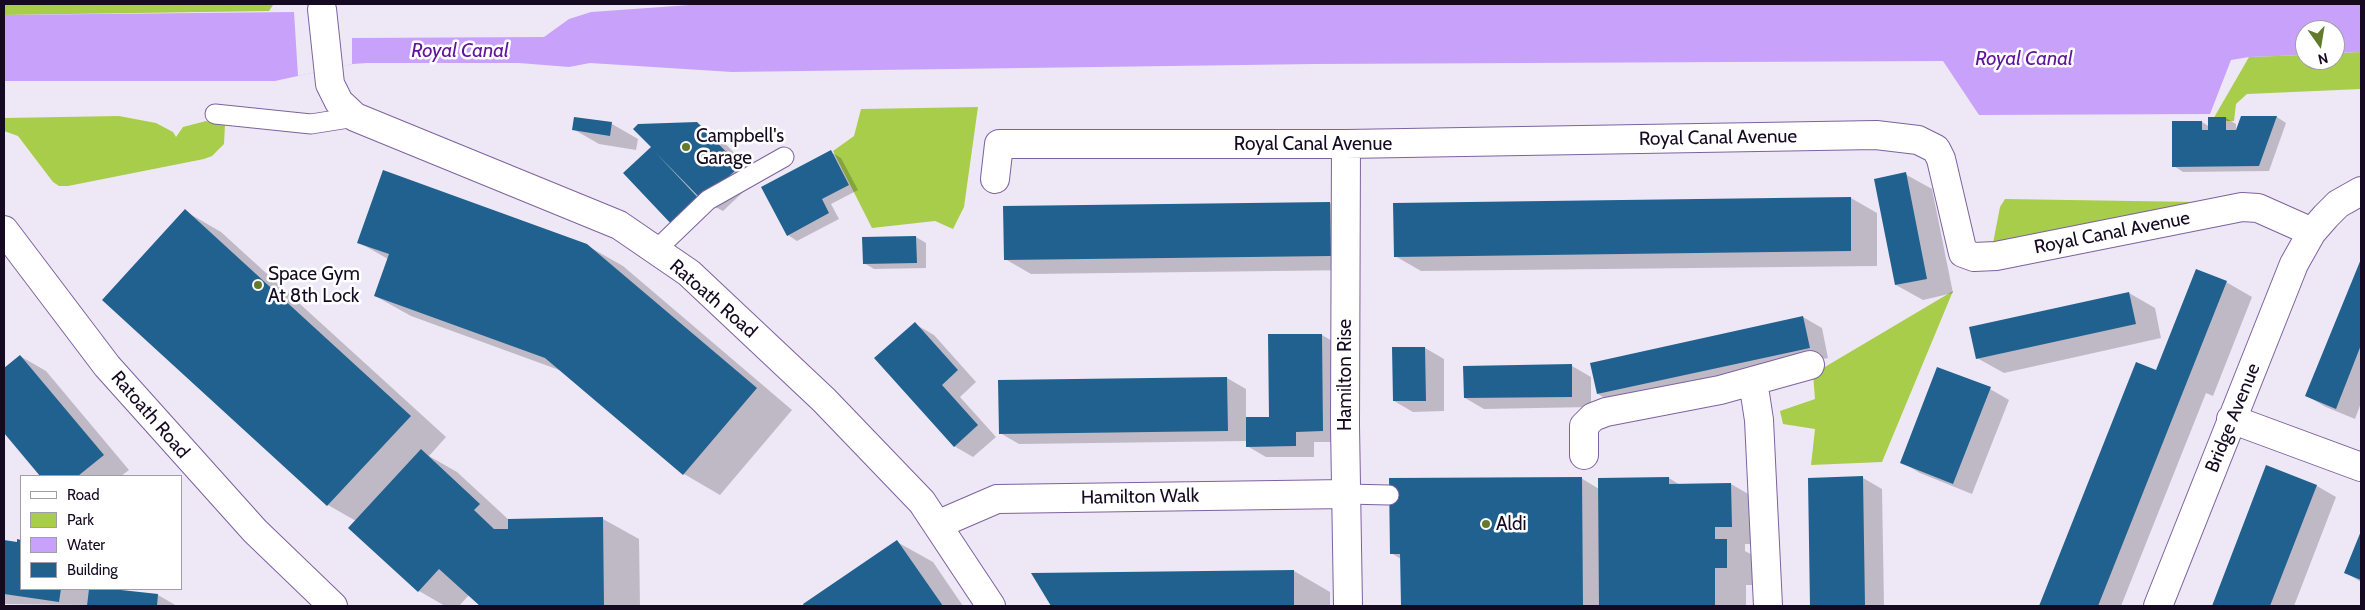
<!DOCTYPE html>
<html>
<head>
<meta charset="utf-8">
<style>
	body { margin:0 }
	#map { position:relative; width:2365px; height:610px; overflow:hidden; background:#eee8f6; font-family:Cabin,sans-serif }
	canvas { display:block }
	.frame { position:absolute; inset:0; border:5px solid #150a21; pointer-events:none }
	.legend { position:absolute; left:20px; top:475px; width:162px; height:115px; box-sizing:border-box; background:#fff; border:1px solid #a19da6; margin:0; padding:6px 9px; list-style:none; font-size:15px; color:#150a21 }
	.legend li { display:flex; align-items:center; gap:10px; height:25px }
	.legend b { width:25px; border:1px solid #a19da6 }
	.north { position:absolute; left:2295px; top:20px; width:50px; height:50px; box-sizing:border-box; background:#fff; border:1px solid #a19da6; border-radius:50%; rotate:167deg; font-size:14px; font-weight:700; line-height:20px; text-align:center; color:#150a21 }
	.north::after { content:''; display:block; margin:auto; width:18px; height:22px; background:#637a2b; clip-path:polygon(50% 0,100% 100%,50% 72%,0 100%) }
</style>
</head>
<body>
<div id="map">
<canvas width="2365" height="610"></canvas>
<div class="frame"></div>
<ul class="legend">
<li><b style="height:6px;background:#fff"></b>Road</li>
<li><b style="height:14px;background:#a8cd4b"></b>Park</li>
<li><b style="height:14px;background:#c8a1fb"></b>Water</li>
<li><b style="height:14px;background:#21618f"></b>Building</li>
</ul>
<div class="north">N</div>
</div>
<script>
const g = document.querySelector('canvas').getContext('2d');
g.lineJoin = 'round';
function paint(path, color) {
  g.fillStyle = color;
  g.fill(path, 'evenodd');
}
function poly(rows) {
  const path = new Path2D();
  for (const r of rows) {
    path.moveTo(r[0], r[1]);
    for (let i = 2; i < r.length; i += 2) path.lineTo(r[i], r[i + 1]);
  }
  return path;
}
function trace(path, color, width, dash) {
  g.strokeStyle = color;
  g.lineWidth = width;
  g.lineCap = dash ? 'butt' : 'round';
  g.setLineDash(dash || []);
  g.stroke(path);
}
function write(font, color, halo, rows, align = 'center') {
  g.font = font + ' Cabin,sans-serif';
  g.lineWidth = 5;
  g.setLineDash([]);
  g.textBaseline = 'middle';
  g.strokeStyle = halo;
  g.fillStyle = color;
  for (const [text, x, y, turn = 0] of rows) {
    g.save();
    g.translate(x, y);
    g.rotate((+turn || 0) * Math.PI / 180);
    g.textAlign = isNaN(turn) ? turn : align;
    if (halo) g.strokeText(text, 0, 0);
    g.fillText(text, 0, 0);
    g.restore();
  }
}
paint(poly([
	[4,4,271,4,273,5,269,11,4,15],
	[2361,52,2361,89,2247,94,2236,104,2234,121,2212,121,2249,57,2305,55,2305,60,2335,60,2335,53],
	[978,107,964,207,953,229,935,221,872,228,833,151,854,136,861,109],
	[119,116,156,123,173,132,176,137,183,127,206,121,225,125,224,144,212,156,204,159,68,186,59,186,53,182,18,136,4,131,4,118],
	[2005,199,2198,202,1993,243,2000,207],
	[1953,291,1882,462,1811,465,1815,429,1783,424,1780,411,1815,399,1813,374]
]), '#a8cd4b');
paint(poly([
	[704,4,2361,4,2361,52,2335,53,2335,30,2305,30,2305,55,2249,57,2231,60,2210,114,1979,115,1943,61,1315,64,732,72,590,63,569,67,519,63,367,63,352,64,275,81,4,81,4,15,294,12,352,38,544,37,569,19,591,12]
]), '#c8a1fb');
paint(poly([
	[294,12,301,12,352,35,352,64,298,76]
]), '#eee8f6');
paint(poly([
	[2242,117,2277,117,2286,123,2269,171,2183,172,2174,166,2202,122,2210,127,2209,118,2226,118,2236,124,2236,133],
	[575,118,612,124,638,139,636,150,599,144,573,129],
	[697,123,716,134,758,178,723,211,704,201,625,173],
	[831,152,841,158,858,190,831,204,839,219,797,241,788,235],
	[1905,174,1932,189,1953,293,1923,300,1896,285],
	[1851,198,1877,213,1877,266,1421,271,1395,256],
	[1330,203,1356,218,1356,270,1031,274,1005,259],
	[185,211,221,232,446,437,429,456,457,472,509,520,603,519,639,539,640,606,482,606,469,595,459,606,445,606,419,591,356,521,328,505,104,300],
	[916,237,926,243,926,268,874,269,864,263],
	[358,242,586,245,623,266,792,410,720,495,684,474,562,371,411,316,375,296,388,259],
	[2361,262,2361,403,2355,419,2326,407,2307,396],
	[2226,282,2252,297,2213,396,2206,393,2121,606,2041,606,2137,364,2163,374],
	[2129,293,2155,308,2161,338,2004,373,1977,358],
	[1803,317,1822,328,1828,358,1617,405,1598,394],
	[915,324,934,335,976,382,960,397,996,437,973,457,954,446],
	[1269,335,1322,335,1341,346,1342,442,1314,442,1314,457,1266,457,1247,446,1247,441,1019,444,1000,433,1227,378,1246,389,1246,418,1270,418],
	[1425,348,1444,359,1444,411,1413,412,1394,401],
	[20,356,46,371,129,470,121,476,41,476,4,431,4,370],
	[1572,366,1591,377,1591,407,1484,409,1465,398],
	[1990,389,2009,400,1972,494,1920,473,1901,462],
	[2267,467,2317,486,2336,497,2294,606,2213,606],
	[1581,478,1599,489,1669,478,1680,485,1731,484,1762,502,1762,544,1745,544,1745,551,1758,558,1758,585,1746,585,1746,606,1402,606,1401,559,1391,553],
	[1863,478,1882,489,1884,606,1812,606,1810,479],
	[2361,534,2361,582,2346,573],
	[18,540,21,541,21,589,101,589,158,595,177,606,4,604,4,542,18,544],
	[897,542,933,562,963,606,806,606,805,605],
	[1294,571,1330,592,1330,606,1052,606,1033,574]
]), '#0003');
paint(poly([
	[2241,116,2277,116,2259,166,2172,167,2172,121,2202,121,2202,130,2208,130,2208,117,2226,117,2226,130,2236,130],
	[574,117,612,122,610,136,572,130],
	[697,122,740,166,703,201,655,152,702,202,675,228,623,173,651,147,633,129,638,124],
	[831,150,849,185,822,199,829,213,787,236,761,187],
	[383,170,587,244,757,388,683,475,545,358,374,296,389,254,357,243],
	[1906,172,1927,279,1895,285,1874,179],
	[1851,197,1851,251,1394,257,1393,203],
	[1330,202,1331,256,1004,260,1003,206],
	[185,209,411,416,327,506,102,300],
	[916,236,917,263,863,264,862,237],
	[2361,259,2361,345,2336,409,2305,396],
	[2196,269,2227,281,2098,606,2039,606,2136,362,2156,370],
	[2129,292,2136,324,1976,359,1969,327],
	[1803,316,1810,348,1597,394,1590,363],
	[915,322,958,370,942,385,978,425,954,447,874,358],
	[1268,334,1322,334,1323,431,1296,432,1296,446,1246,447,1246,417,1269,417],
	[1392,347,1425,347,1426,401,1393,401],
	[20,355,104,455,78,476,40,476,4,433,4,368],
	[1572,364,1572,397,1464,398,1463,366],
	[1937,367,1991,387,1953,484,1900,463],
	[1227,377,1228,431,999,434,998,380],
	[421,449,480,504,474,510,494,529,508,529,508,519,603,517,604,606,480,606,439,569,418,592,348,528],
	[2266,465,2317,485,2270,606,2212,606],
	[1863,476,1865,606,1810,606,1808,478],
	[1582,477,1583,606,1401,606,1400,554,1390,554,1389,478],
	[1669,477,1669,484,1731,483,1732,527,1715,527,1715,539,1727,539,1727,568,1715,568,1715,606,1599,606,1598,478],
	[2361,531,2361,580,2344,573],
	[17,539,21,540,21,589,61,589,59,602,4,594,4,540,17,542],
	[897,540,943,606,804,606,803,604],
	[1294,570,1294,606,1051,606,1031,573],
	[89,589,112,589,158,594,157,606,87,606]
]), '#21618f');
const service = poly([
	[215,114,311,124,355,117],
	[656,250,708,200,784,157],
	[1346,494,1389,495]
]);
const minor = poly([
	[322,9,330,84,339,102,355,117,619,225,689,273,824,400,922,502,991,606],
	[1346,144,1345,425,1348,606],
	[995,179,999,144,1346,144,1876,135,1918,140,1936,149,1941,159,1963,253,1974,257,1996,256,2242,207,2258,208,2312,232],
	[1753,381,1759,420,1768,606],
	[2231,419,2361,467],
	[1584,455,1584,426,1593,417,1606,412,1720,390,1810,365],
	[939,524,997,499,1346,494],
	[2158,606,2294,264,2312,232,2326,216,2338,204,2361,191]
]);
const secondary = poly([
	[4,230,107,366,255,531,333,606]
]);
trace(service, '#7d629f', 21);
trace(minor, '#7d629f', 30);
trace(secondary, '#7d629f', 30);
trace(service, '#fff', 19);
trace(minor, '#fff', 28);
trace(secondary, '#fff', 28);
for (const [x, y, r, color] of [
	[686,147,5,"#637a2b"],
	[258,285,5,"#637a2b"],
	[1486,524,5,"#637a2b"]
]) {
  const dot = new Path2D();
  dot.arc(x, y, r, 0, 2 * Math.PI);
  g.fillStyle = color;
  g.fill(dot);
  trace(dot, '#fff', 2);
}
write('19px', '#150a21', '#fff', [
	["Campbell's",696,136],
	["Garage",696,158],
	["Space Gym",268,274],
	["At 8th Lock",268,296],
	["Aldi",1496,524]
], 'left');
write('19px', '#150a21', '#fff', [
	["Royal Canal Avenue",1718,138,-1],
	["Royal Canal Avenue",1313,144],
	["Royal Canal Avenue",2112,233,-11],
	["Ratoath Road",713,299,41],
	["Hamilton Rise",1345,375,-90],
	["Ratoath Road",150,415,49],
	["Bridge Avenue",2233,418,-68],
	["Hamilton Walk",1140,497,-1]
]);
write('italic 20px', '#61149b', '#fff', [
	["Royal Canal",460,51],
	["Royal Canal",2024,59]
]);
</script>
</body>
</html>
